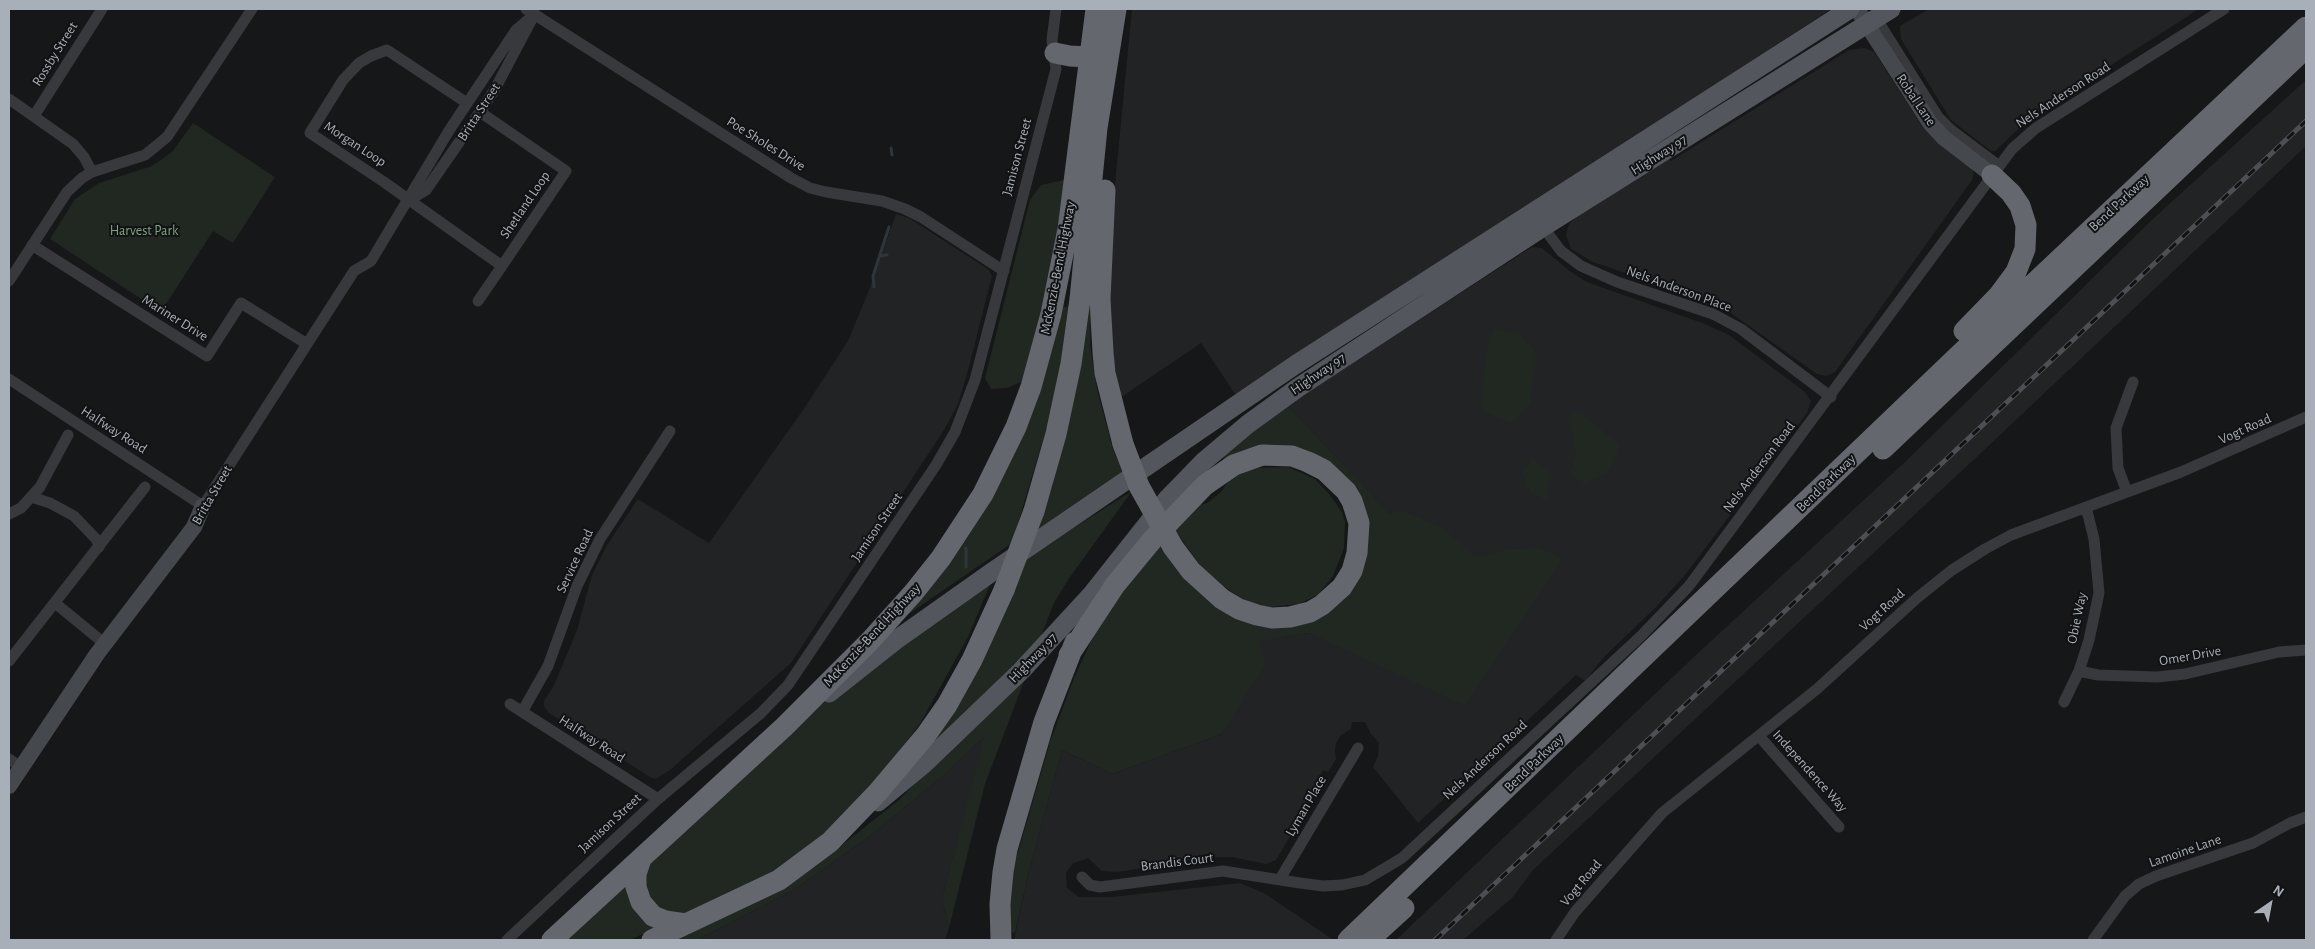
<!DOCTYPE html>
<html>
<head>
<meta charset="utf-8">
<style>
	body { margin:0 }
	#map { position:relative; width:2315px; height:949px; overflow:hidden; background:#161718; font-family:"Alegreya Sans",sans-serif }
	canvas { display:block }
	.frame { position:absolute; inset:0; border:10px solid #a9afb8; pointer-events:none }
	.north { position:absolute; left:2245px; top:879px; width:50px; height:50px; -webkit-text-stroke:4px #111213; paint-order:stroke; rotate:33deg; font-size:14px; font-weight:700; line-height:20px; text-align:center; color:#a9afb8 }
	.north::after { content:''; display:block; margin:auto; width:18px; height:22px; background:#a9afb8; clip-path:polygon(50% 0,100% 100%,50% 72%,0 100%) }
</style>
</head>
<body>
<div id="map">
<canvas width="2315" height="949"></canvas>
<div class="frame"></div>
<div class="north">N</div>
</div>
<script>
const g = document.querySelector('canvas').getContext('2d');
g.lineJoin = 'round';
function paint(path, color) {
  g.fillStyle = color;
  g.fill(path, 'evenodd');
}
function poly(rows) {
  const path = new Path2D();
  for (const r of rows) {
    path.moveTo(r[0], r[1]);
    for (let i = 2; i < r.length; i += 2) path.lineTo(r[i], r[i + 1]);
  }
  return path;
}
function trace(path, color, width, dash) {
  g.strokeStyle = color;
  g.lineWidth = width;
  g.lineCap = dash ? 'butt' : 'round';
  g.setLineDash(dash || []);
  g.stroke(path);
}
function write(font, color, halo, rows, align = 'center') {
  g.font = font + ' "Alegreya Sans",sans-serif';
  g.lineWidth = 4;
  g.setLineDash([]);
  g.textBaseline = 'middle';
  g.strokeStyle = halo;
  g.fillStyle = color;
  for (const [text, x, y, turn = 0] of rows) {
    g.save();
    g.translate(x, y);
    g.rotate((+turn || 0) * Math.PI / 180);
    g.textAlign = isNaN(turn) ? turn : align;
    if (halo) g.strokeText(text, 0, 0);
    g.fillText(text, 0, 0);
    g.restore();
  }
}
paint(poly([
	[1132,9,1831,9,1237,397,1201,343,1120,398,1104,297],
	[1929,9,2199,9,2033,115,1995,151,1991,151,1951,120,1901,39,1900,26],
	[1865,48,1874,52,1924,129,1971,167,1974,174,1972,180,1835,372,1826,376,1817,374,1718,304,1593,262,1571,249,1566,235,1569,224,1576,217,1669,159,1671,161,1849,50],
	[2306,80,2306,146,1982,452,1533,870,1512,898,1463,940,1396,940,1697,654,1906,461,2156,216],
	[896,214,909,218,989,270,992,276,969,367,958,404,944,430,791,663,670,770,656,779,650,777,549,713,544,706,544,701,554,685,577,630,592,575,607,545,638,499,709,543,803,410,848,341,869,290],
	[1532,247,1542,248,1571,272,1587,282,1705,324,1729,335,1805,392,1811,401,1807,413,1685,575,1655,608,1604,657,1585,681,1576,675,1418,823,1373,767,1378,756,1379,743,1371,734,1365,722,1352,722,1351,729,1341,735,1336,743,1335,750,1336,759,1328,772,1323,770,1317,781,1321,784,1276,860,1266,864,1232,857,1206,857,1118,872,1102,871,1088,858,1072,864,1066,873,1067,888,1079,897,1112,897,1240,883,1264,893,1332,939,1331,940,1014,940,1029,871,1062,750,1112,774,1222,734,1260,640,1309,633,1397,522,1287,405],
	[985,736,942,898,949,928,945,940,697,940,794,890,870,836,944,775]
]), '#222325');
paint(poly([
	[193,123,275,177,233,243,213,231,161,312,50,239,75,199,99,183,152,166,172,152],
	[1064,180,1053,261,1034,350,1021,382,1007,388,991,389,985,378,1030,200,1041,185],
	[1092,272,1090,345,1097,389,1112,446,1122,472,1035,531,1053,485,1062,420],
	[1062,307,1068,307,1057,393,1012,543,900,620,972,519],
	[1494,328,1520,334,1536,353,1531,403,1512,423,1482,411,1482,386,1487,348],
	[1287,405,1390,514,1402,510,1443,528,1476,557,1507,549,1539,548,1563,558,1465,706,1309,633,1260,641,1265,664,1222,734,1112,774,1062,750,1029,871,1015,933,1005,930,1007,890,1050,742,1074,678,1093,637,1120,594,1161,541,1208,599,1317,616,1363,549,1331,465,1223,460,1226,452],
	[1580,412,1620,445,1608,473,1584,483,1569,474,1576,455,1568,416],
	[1533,459,1552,473,1547,500,1530,493,1522,471],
	[1288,467,1315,479,1330,495,1342,512,1345,522,1344,548,1333,576,1319,594,1299,604,1270,607,1248,602,1229,590,1203,569,1174,529,1196,506,1207,503,1221,492,1231,477,1255,468],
	[1132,491,1068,580,1053,605,985,784,946,940,949,928,942,898,984,737,944,775,870,836,794,890,697,940,670,940,837,849,899,800,930,768,887,797,1016,564],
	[992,580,968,637,921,722,874,786,836,824,775,871,683,914,672,916,645,900,644,865,821,705,892,646],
	[627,878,660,926,630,940,563,940]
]), '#202821');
trace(poly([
	[891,148,892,155],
	[880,256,887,255],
	[874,287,873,276,889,227],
	[966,567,966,548]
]), '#2d363c', 3);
trace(poly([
	[526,9,791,178,810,188,826,192,882,201,905,209,921,217,1004,271],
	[1876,18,1938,117,1951,130,1999,166],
	[9,99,73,144,84,157,92,172],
	[467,103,387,50,371,56,359,63,343,80,310,133,384,182,502,266,566,171,480,112],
	[34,116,102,9],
	[411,199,426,190,480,112,495,89,532,19],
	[1543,227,1561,251,1581,266,1617,282,1713,314,1741,329,1831,397],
	[32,245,207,356,241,303,307,344],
	[9,281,67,192,82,178,92,172,145,155,167,137,252,9],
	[478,301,502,266],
	[9,379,203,506,354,271,371,261,450,129,516,30,535,14],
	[2127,492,2118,468,2116,428,2133,382],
	[31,497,50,503,74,516,97,540,99,547],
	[9,514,21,508,40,487,68,435],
	[55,603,105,644],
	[9,661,145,487],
	[2079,671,2098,675,2157,677,2185,674,2279,652,2306,650],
	[2064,702,2079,671,2089,640,2099,593,2094,539,2086,507],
	[510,704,658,799],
	[522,712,548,666,577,586,600,539,670,431],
	[1759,736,1839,827],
	[9,759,21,767],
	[1082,877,1090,885,1100,887,1223,871,1300,883,1323,886,1342,885,1365,880,1402,858,1641,636,1689,586,2012,149,2036,128,2224,9],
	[1280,879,1358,748],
	[507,940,658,799,761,713,788,685,936,465,955,432,975,380,1056,69,1052,40,1056,9],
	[1556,940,1575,912,1662,813,1817,689,1917,598,1952,570,1985,549,2011,535,2181,472,2306,417],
	[2093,940,2125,896,2139,884,2156,876,2253,843,2290,823,2306,817]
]), '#37393d', 11);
trace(poly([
	[1857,9,1930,123,1944,138,1992,175],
	[9,786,97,654,194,527,203,506]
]), '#45484d', 16);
trace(poly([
	[829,693,896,640,992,572,1295,365,1850,9],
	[878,802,924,764,1022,670,1092,594,1168,498,1203,462,1248,424,1299,387,1543,227,1891,9]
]), '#53565c', 19);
trace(poly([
	[1055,53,1070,56,1089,57],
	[1105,190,1100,299,1103,352,1105,373,1123,444],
	[1964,331,1999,295,2016,272,2025,249,2026,225,2020,206,2011,193,1992,175],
	[1883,449,2306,48],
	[1034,511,1056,434,1071,364,1080,299,1097,128,1116,9],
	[1069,655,1115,585,1153,539,1205,485,1234,465,1262,455,1292,456,1308,462,1324,470,1346,491,1352,501,1359,523,1357,553,1352,571,1342,587,1322,605,1310,612,1290,617,1272,618,1257,615,1239,609,1222,599,1191,571,1173,547],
	[641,859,636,874,636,887,641,902,653,916,665,921,686,924],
	[552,940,784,727,870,641,914,592,941,558,983,494,1016,427,1031,387,1051,314,1068,229,1096,9],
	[652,940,779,880,830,842,878,792,926,735,947,705,972,660,1004,590],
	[1001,940,1000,904,1003,872,1007,849,1044,722,1075,642],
	[1348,940,2033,284,2306,27],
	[1369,940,1404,908]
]), '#64676e', 21);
const rail = poly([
	[1435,940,2306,121]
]);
trace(rail, '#4c4f54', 5);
trace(rail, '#111213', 3, [9]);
trace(poly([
	[1123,444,1139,486,1173,547],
	[1004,590,1034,511]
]), '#64676e', 21);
write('14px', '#a9afb8', '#111213', [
	["Rossby Street",55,54,-58],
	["Nels Anderson Road",2063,95,-33],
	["Robal Lane",1916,100,56],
	["Britta Street",479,112,-57],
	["Morgan Loop",355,144,33],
	["Poe Sholes Drive",766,144,32],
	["Highway 97",1659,155,-32],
	["Jamison Street",1017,157,-75],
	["Bend Parkway",2119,203,-43],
	["Shetland Loop",525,205,-56],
	["McKenzie-Bend Highway",1058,268,-79],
	["Nels Anderson Place",1679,289,20],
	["Mariner Drive",175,318,32],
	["Highway 97",1318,374,-34],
	["Vogt Road",2245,429,-24],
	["Halfway Road",114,430,33],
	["Nels Anderson Road",1759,467,-53],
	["Bend Parkway",1826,483,-44],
	["Britta Street",212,495,-60],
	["Jamison Street",877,527,-56],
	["Service Road",575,561,-65],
	["Vogt Road",1882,610,-42],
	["Obie Way",2077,618,-78],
	["McKenzie-Bend Highway",872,635,-47],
	["Omer Drive",2190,656,-10],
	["Highway 97",1033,658,-46],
	["Halfway Road",592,739,33],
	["Nels Anderson Road",1485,760,-43],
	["Bend Parkway",1534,763,-44],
	["Independence Way",1810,771,48],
	["Lyman Place",1306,806,-60],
	["Jamison Street",610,823,-43],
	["Lamoine Lane",2185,851,-19],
	["Brandis Court",1177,862,-7],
	["Vogt Road",1581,883,-50]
]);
write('14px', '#80a380', '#111213', [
	["Harvest Park",144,231]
]);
</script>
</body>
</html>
